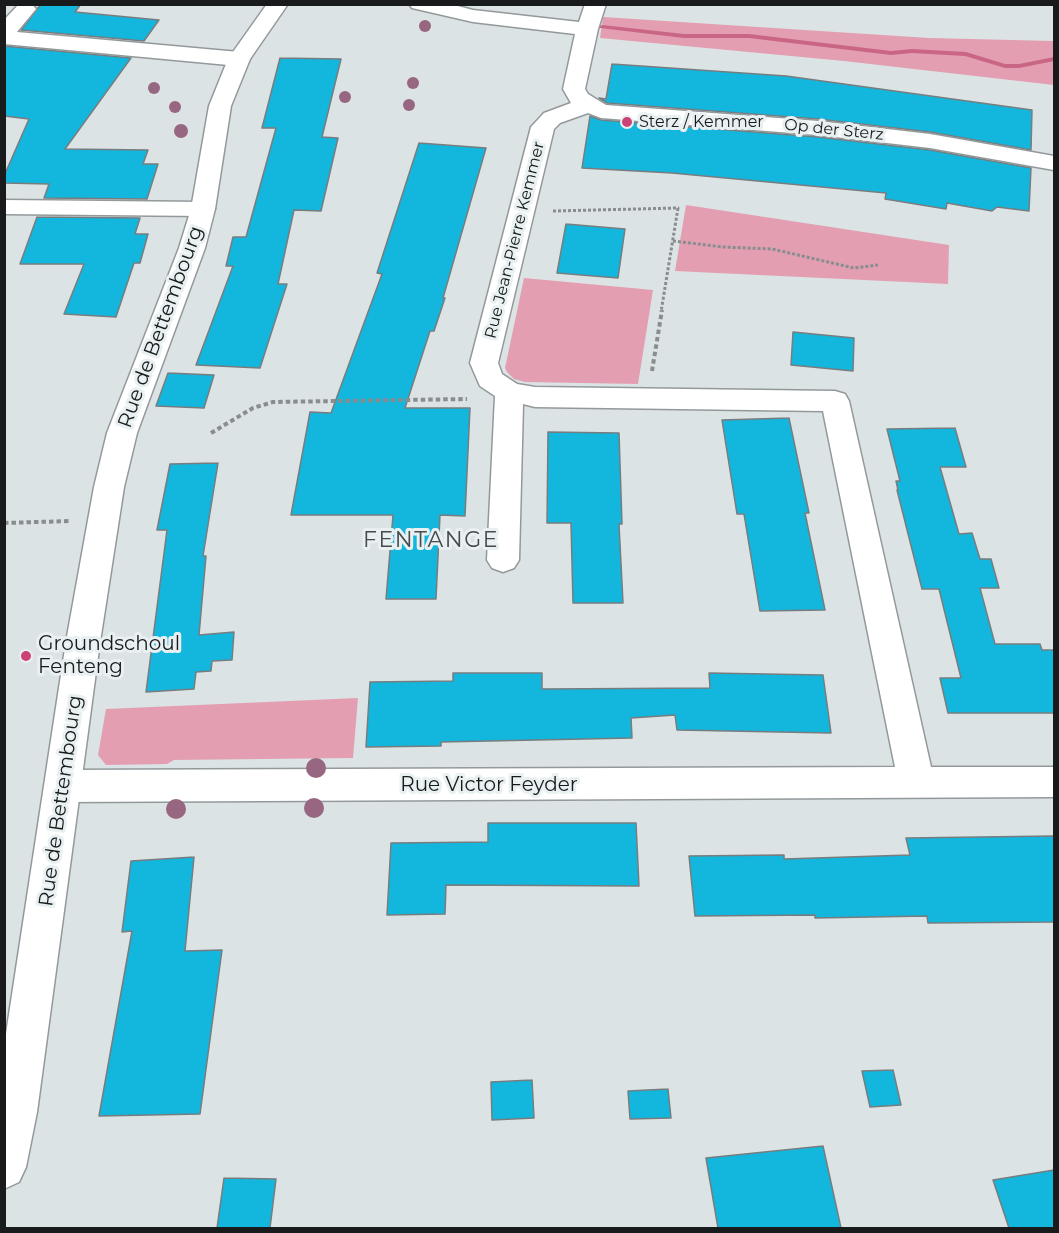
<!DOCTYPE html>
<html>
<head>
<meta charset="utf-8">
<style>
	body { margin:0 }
	#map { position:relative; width:1059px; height:1233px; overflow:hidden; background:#dce3e5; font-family:Montserrat,sans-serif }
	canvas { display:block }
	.frame { position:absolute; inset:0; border:6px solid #181a1b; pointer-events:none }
</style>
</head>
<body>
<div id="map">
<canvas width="1059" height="1233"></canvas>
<div class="frame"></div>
</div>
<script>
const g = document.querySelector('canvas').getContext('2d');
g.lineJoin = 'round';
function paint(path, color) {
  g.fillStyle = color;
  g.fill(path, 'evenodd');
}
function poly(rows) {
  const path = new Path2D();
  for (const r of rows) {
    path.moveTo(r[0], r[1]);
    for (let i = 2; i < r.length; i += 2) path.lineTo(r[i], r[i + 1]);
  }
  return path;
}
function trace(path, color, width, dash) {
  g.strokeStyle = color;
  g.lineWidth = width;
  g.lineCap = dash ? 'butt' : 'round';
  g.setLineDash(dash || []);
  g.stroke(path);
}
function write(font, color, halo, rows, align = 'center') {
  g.font = font + ' Montserrat,sans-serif';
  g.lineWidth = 6;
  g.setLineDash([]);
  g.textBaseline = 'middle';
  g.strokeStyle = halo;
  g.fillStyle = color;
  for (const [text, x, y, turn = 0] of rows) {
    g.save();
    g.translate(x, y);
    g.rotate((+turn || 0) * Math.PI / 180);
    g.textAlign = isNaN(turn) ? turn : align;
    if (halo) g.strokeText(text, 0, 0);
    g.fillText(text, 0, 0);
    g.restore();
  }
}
paint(poly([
	[603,17,929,38,1054,41,1054,85,844,61,600,38],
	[686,205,949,245,948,284,675,271],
	[524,278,653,290,638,384,525,382,514,379,507,372,505,368],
	[358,698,353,758,174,760,167,764,106,765,98,755,106,709]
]), '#e39fb1');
paint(poly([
	[602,25,684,34,749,34,891,51,912,49,966,52,1005,64,1019,64,1054,57,1054,61,1019,68,1005,68,965,56,912,53,891,55,749,38,684,38,600,28,600,26,602,25]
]), '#c96685');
const building = poly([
	[41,4,81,4,75,12,159,20,144,41,21,30,41,4],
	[4,46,131,58,65,149,148,150,143,164,158,164,147,199,44,198,49,184,4,183,4,176,29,119,4,116,4,46],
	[280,58,341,59,322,137,338,138,321,211,294,210,278,284,287,284,260,368,196,365,233,266,226,266,233,237,246,237,276,128,262,128,280,58],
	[612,64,786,76,1032,110,1031,150,930,132,818,119,607,103,599,98,606,99,612,64],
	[590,116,601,120,818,137,930,150,1031,168,1029,211,997,207,992,211,947,203,946,209,885,199,886,193,672,173,582,168,590,116],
	[419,143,486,148,443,298,445,298,434,331,430,331,405,408,470,408,465,516,440,515,436,599,386,599,393,515,291,515,310,412,331,413,382,274,377,273,419,143],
	[37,217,140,218,135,234,148,234,140,263,134,263,116,317,64,314,84,264,20,264,37,217],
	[566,224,625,229,618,278,557,273,566,224],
	[793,332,854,338,853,371,791,365,793,332],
	[168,373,214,375,204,408,156,406,168,373],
	[789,418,809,513,805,513,825,610,760,611,744,514,737,514,722,420,789,418],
	[955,428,966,467,940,467,959,534,972,533,980,559,991,559,999,588,980,588,995,644,1040,644,1042,650,1054,650,1054,713,948,713,940,678,961,678,939,589,922,589,897,490,898,490,896,481,900,481,887,429,955,428],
	[548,432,619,433,622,524,619,524,623,603,573,603,571,523,547,523,548,432],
	[218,463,203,556,206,556,199,635,234,632,232,660,212,661,211,671,196,672,194,689,146,692,167,530,157,530,170,464,218,463],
	[453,673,542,673,542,689,710,688,709,673,823,675,831,733,677,730,675,715,631,718,632,738,441,742,441,746,366,747,370,682,453,681,453,673],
	[488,823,636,823,639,886,446,885,445,914,387,915,391,843,488,842,488,823],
	[1054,836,1054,922,928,923,927,916,815,918,815,915,695,916,689,856,784,855,784,859,910,855,906,838,1054,836],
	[194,857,185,951,222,950,200,1114,99,1116,132,931,122,932,131,861,194,857],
	[893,1070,901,1105,870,1107,862,1071,893,1070],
	[532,1080,534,1118,492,1120,491,1082,532,1080],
	[668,1089,671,1118,630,1119,628,1091,668,1089],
	[823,1146,841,1228,718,1228,706,1158,823,1146],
	[1054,1170,1054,1228,1009,1228,993,1180,1054,1170],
	[224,1178,276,1179,270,1228,217,1228,224,1178]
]);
paint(building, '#13b6dd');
trace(building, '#777d7f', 1.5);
const minor = poly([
	[32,4,36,9,17,32,239,52,247,54,250,59,247,64,239,66,4,44,4,20,18,5,32,4],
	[409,4,450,4,473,10,579,22,585,4,606,4,598,29,585,89,588,94,606,105,818,121,930,134,1054,156,1054,170,930,148,818,135,601,118,588,113,560,123,554,129,498,363,502,374,517,384,535,387,835,391,845,394,849,401,931,767,1054,767,1054,797,63,802,50,797,45,786,50,775,63,770,895,767,823,411,535,407,523,404,519,560,514,568,503,572,492,568,487,560,495,396,480,386,470,363,531,127,544,113,571,103,563,89,575,34,473,22,412,8,409,4],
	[4,200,203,202,212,204,215,209,212,214,203,216,4,214,4,200]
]);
const secondary = poly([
	[267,4,288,4,250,59,231,106,215,209,205,248,137,433,124,487,100,642,37,1112,26,1167,19,1182,4,1189,4,1047,66,642,94,487,107,433,179,248,191,209,209,106,228,59,267,4]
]);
trace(minor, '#93999b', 3);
trace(secondary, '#93999b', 3);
trace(poly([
	[553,211,678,208,661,312],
	[673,241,723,247,772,249,854,268,878,265]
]), '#888d8f', 3, [3, 2]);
trace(poly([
	[652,371,662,310],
	[211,433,253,408,273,402,467,399],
	[4,523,70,521]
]), '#888d8f', 4, [4.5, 3]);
paint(minor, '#fff');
paint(secondary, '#fff');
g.fillStyle = '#976680';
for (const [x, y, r] of [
	[425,26,6],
	[413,83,6],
	[154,88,6],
	[345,97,6],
	[409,105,6],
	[175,107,6],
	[181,131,7],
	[316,768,10],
	[314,808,10],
	[176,809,10]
]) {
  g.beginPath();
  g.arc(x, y, r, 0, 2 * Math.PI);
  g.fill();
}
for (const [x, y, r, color] of [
	[627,122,6,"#cd4276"],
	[26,656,6,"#cd4276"]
]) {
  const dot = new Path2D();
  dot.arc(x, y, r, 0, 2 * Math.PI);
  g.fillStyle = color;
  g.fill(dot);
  trace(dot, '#e9f0f2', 2);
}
write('16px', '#181a1b', '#e9f0f2', [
	["Sterz / Kemmer",639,122]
], 'left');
write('16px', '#181a1b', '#e9f0f2', [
	["Op der Sterz",834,130,6],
	["Rue Jean-Pierre Kemmer",515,240,-76]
]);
write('20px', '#181a1b', '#e9f0f2', [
	["Rue de Bettembourg",161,327,-70],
	["Rue Victor Feyder",489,785],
	["Rue de Bettembourg",61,801,-82]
]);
write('20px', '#181a1b', '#e9f0f2', [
	["Groundschoul",38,644],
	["Fenteng",38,667]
], 'left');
g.letterSpacing = '1.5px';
write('22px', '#464b4d', '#e9f0f2', [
	["FENTANGE",431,541]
]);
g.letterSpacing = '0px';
</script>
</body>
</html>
